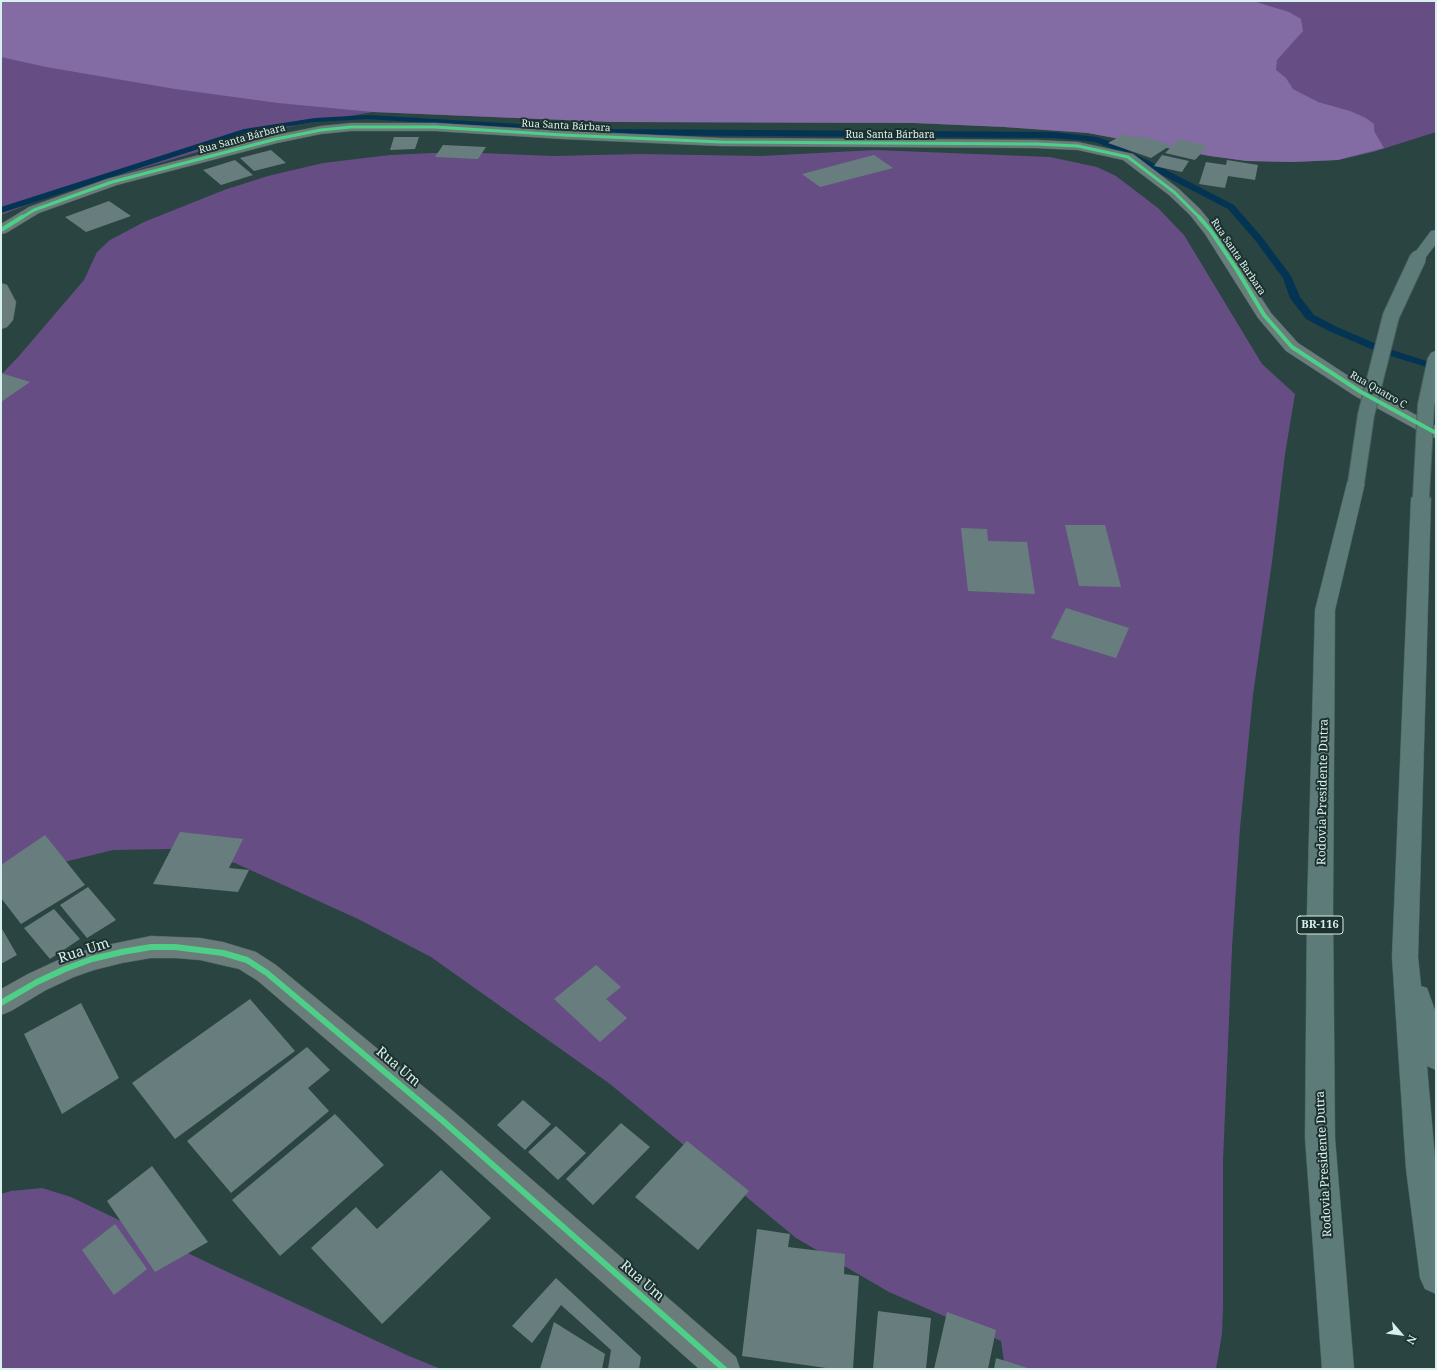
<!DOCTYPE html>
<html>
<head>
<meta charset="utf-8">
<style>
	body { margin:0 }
	#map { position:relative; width:1437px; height:1370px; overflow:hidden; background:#294441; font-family:"Noto Serif",serif }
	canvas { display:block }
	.frame { position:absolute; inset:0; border:2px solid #d8f1ed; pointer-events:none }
	.north { position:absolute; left:1381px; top:1314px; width:40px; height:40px; -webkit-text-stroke:3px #1c302e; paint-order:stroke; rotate:118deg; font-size:11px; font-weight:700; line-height:16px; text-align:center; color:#d8f1ed }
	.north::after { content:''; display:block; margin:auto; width:14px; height:18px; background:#d8f1ed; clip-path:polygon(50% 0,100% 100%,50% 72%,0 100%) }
</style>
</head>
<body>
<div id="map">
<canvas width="1437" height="1370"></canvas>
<div class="frame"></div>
<div class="north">N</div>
</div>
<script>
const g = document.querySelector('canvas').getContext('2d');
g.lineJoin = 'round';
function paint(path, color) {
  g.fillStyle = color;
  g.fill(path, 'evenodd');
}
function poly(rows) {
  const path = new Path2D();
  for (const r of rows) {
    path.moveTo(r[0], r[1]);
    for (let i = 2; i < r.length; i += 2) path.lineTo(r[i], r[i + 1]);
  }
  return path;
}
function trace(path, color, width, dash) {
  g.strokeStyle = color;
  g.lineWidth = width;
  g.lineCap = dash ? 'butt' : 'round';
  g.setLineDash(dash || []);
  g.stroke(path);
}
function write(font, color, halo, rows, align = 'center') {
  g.font = font + ' "Noto Serif",serif';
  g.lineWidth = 4;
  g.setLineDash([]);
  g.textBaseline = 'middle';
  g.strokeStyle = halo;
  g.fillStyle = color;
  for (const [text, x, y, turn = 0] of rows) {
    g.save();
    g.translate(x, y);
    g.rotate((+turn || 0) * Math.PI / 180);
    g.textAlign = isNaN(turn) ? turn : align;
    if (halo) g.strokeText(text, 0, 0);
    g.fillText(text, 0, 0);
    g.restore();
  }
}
paint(poly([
	[1,1,1436,1,1436,132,1373,152,1338,160,1292,162,1247,161,1210,156,1088,133,1004,127,914,123,612,122,373,112,297,125,235,141,57,193,1,215],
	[875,150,1050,157,1097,167,1116,176,1158,208,1184,235,1262,364,1295,394,1285,454,1272,562,1253,695,1240,828,1232,948,1223,1161,1223,1305,1222,1334,1216,1369,1005,1369,1001,1341,889,1292,796,1238,610,1084,431,957,358,919,235,863,172,849,113,850,40,868,1,886,1,375,19,356,84,280,97,252,110,240,144,222,224,190,268,176,323,163,390,155,455,152,553,156,640,154,761,156],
	[42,1188,71,1197,219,1268,409,1356,441,1369,1,1369,1,1194,11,1191]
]), '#664e84');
paint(poly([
	[1,1,1253,1,1289,12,1301,19,1303,31,1277,60,1276,70,1286,78,1293,89,1318,102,1350,111,1366,118,1374,124,1374,131,1384,148,1338,160,1292,162,1247,161,1210,156,1088,133,1004,127,914,123,612,122,373,112,278,103,175,89,46,67,1,57]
]), '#836ba3');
paint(poly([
	[368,115,604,129,1053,132,1097,137,1114,143,1234,205,1261,236,1291,276,1300,297,1314,315,1337,327,1386,348,1436,364,1436,370,1378,352,1329,331,1306,319,1290,298,1283,278,1255,240,1228,209,1108,147,1095,142,1078,140,1053,138,604,135,368,119,315,122,248,133,1,213,1,207,244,129,315,118,368,115]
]), '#043454');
paint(poly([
	[1124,134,1138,138,1141,136,1171,145,1151,158,1108,143],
	[394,137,419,137,415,149,390,150],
	[1179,139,1208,146,1195,160,1165,153],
	[443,145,486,147,478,159,435,157],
	[271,150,286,163,254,171,240,158],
	[874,155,893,168,820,187,802,174],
	[1162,155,1189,161,1182,172,1154,166],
	[235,160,253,175,221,185,203,170],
	[1227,160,1258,165,1255,180,1228,176,1225,188,1199,184,1206,162,1226,165],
	[109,201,131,216,86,232,65,217],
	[1,373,30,382,1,402],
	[1065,525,1105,525,1121,587,1079,586],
	[961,528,987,529,988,541,1027,542,1035,594,968,591],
	[1066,608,1129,628,1116,658,1051,638],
	[180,832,243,839,229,868,249,870,238,892,153,884],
	[45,835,85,885,21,924,1,898,1,865],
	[88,887,116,920,87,938,60,905],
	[54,909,80,939,50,959,24,928],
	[1,927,17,955,1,964],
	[596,965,621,987,606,999,627,1018,600,1042,554,999],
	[250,999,295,1051,175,1139,132,1083],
	[81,1003,119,1078,62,1114,24,1034],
	[307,1047,330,1070,308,1088,329,1111,231,1193,187,1141],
	[523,1100,551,1124,525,1150,497,1125],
	[335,1114,384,1165,280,1256,232,1200],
	[621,1123,650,1147,593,1205,566,1179],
	[556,1126,586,1153,558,1180,528,1152],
	[687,1141,749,1191,698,1250,635,1197],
	[152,1166,208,1242,155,1272,107,1201],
	[441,1170,491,1218,382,1324,311,1248,356,1207,377,1229],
	[115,1224,147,1269,114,1295,82,1250],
	[757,1229,790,1234,788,1247,845,1254,844,1274,859,1276,853,1369,833,1369,742,1356],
	[556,1278,641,1357,639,1369,608,1369,611,1350,561,1305,532,1343,512,1326],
	[878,1311,931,1318,926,1369,873,1369],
	[947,1312,996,1330,988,1369,934,1369],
	[554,1322,605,1354,602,1369,540,1369],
	[996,1358,1031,1369,994,1369]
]), '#687e7e');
const street = poly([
	[351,123,435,123,563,131,721,138,1036,140,1078,142,1133,154,1179,189,1200,209,1218,231,1271,313,1298,343,1367,388,1436,426,1436,438,1430,437,1355,396,1286,351,1258,318,1205,234,1190,215,1169,195,1123,160,1078,150,1036,148,721,146,563,139,435,131,351,131,321,134,277,143,117,185,39,213,6,233,1,234,1,224,29,207,107,179,276,135,321,126,351,123],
	[1,283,7,285,16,302,13,320,7,327,1,329,1,283],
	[151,936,200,938,223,942,256,952,276,965,453,1111,736,1357,740,1369,699,1369,433,1131,258,981,239,969,200,960,175,958,151,958,122,963,94,970,74,977,46,990,11,1011,1,1015,1,989,28,974,56,961,92,948,151,936]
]);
const highway = poly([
	[1436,230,1436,244,1423,261,1418,263,1413,261,1410,258,1413,255,1431,231,1436,230],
	[1356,477,1363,479,1365,483,1335,610,1333,910,1335,1138,1354,1369,1322,1369,1305,1138,1307,910,1315,610,1347,483,1349,479,1356,477],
	[1421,492,1428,494,1431,498,1418,957,1421,986,1427,988,1436,1013,1436,1070,1427,1066,1436,1170,1436,1294,1425,1289,1420,1278,1406,1169,1392,957,1411,498,1414,494,1421,492]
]);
trace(street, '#49605d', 1);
trace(highway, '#49605d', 1);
paint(street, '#6a7d7b');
paint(highway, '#5d7b78');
const highwayBridge = poly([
	[1356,483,1366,415,1391,316,1418,258],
	[1421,498,1426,405,1436,359]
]);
trace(highwayBridge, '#49605d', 18, []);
trace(highwayBridge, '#5d7b78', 16);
trace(poly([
	[21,218,34,210,112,182,276,139,321,130,351,127,435,127,563,135,721,142,1036,144,1078,146,1128,157,1174,192,1200,218]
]), '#4dcf88', 3);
trace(poly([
	[1199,217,1211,231,1237,270,1264,315,1292,347,1361,392,1436,433],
	[1,230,22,217]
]), '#4dcf88', 4);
trace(poly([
	[1,1003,37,982,65,969,92,959,122,952,151,947,175,947,223,953,247,960,267,973,443,1121,724,1369]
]), '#4dcf88', 6);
write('10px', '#d8f1ed', '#1c302e', [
	["Rua Santa Bárbara",566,126,3],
	["Rua Santa Bárbara",890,135],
	["Rua Santa Bárbara",242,139,-15],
	["Rua Santa Barbara",1238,257,56],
	["Rua Quatro C",1378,390,30]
]);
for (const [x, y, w] of [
	[1320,925,46]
]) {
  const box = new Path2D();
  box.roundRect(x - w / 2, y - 9, w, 18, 3);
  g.fillStyle = '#1c302e';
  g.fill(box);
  trace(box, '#d8f1ed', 1);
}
write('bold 11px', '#d8f1ed', null, [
	["BR-116",1320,925]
]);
write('12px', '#d8f1ed', '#1c302e', [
	["Rodovia Presidente Dutra",1323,792,-89],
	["Rodovia Presidente Dutra",1324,1164,-93]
]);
write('14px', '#d8f1ed', '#1c302e', [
	["Rua Um",84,951,-18],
	["Rua Um",398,1067,40],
	["Rua Um",642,1281,41]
]);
</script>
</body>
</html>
